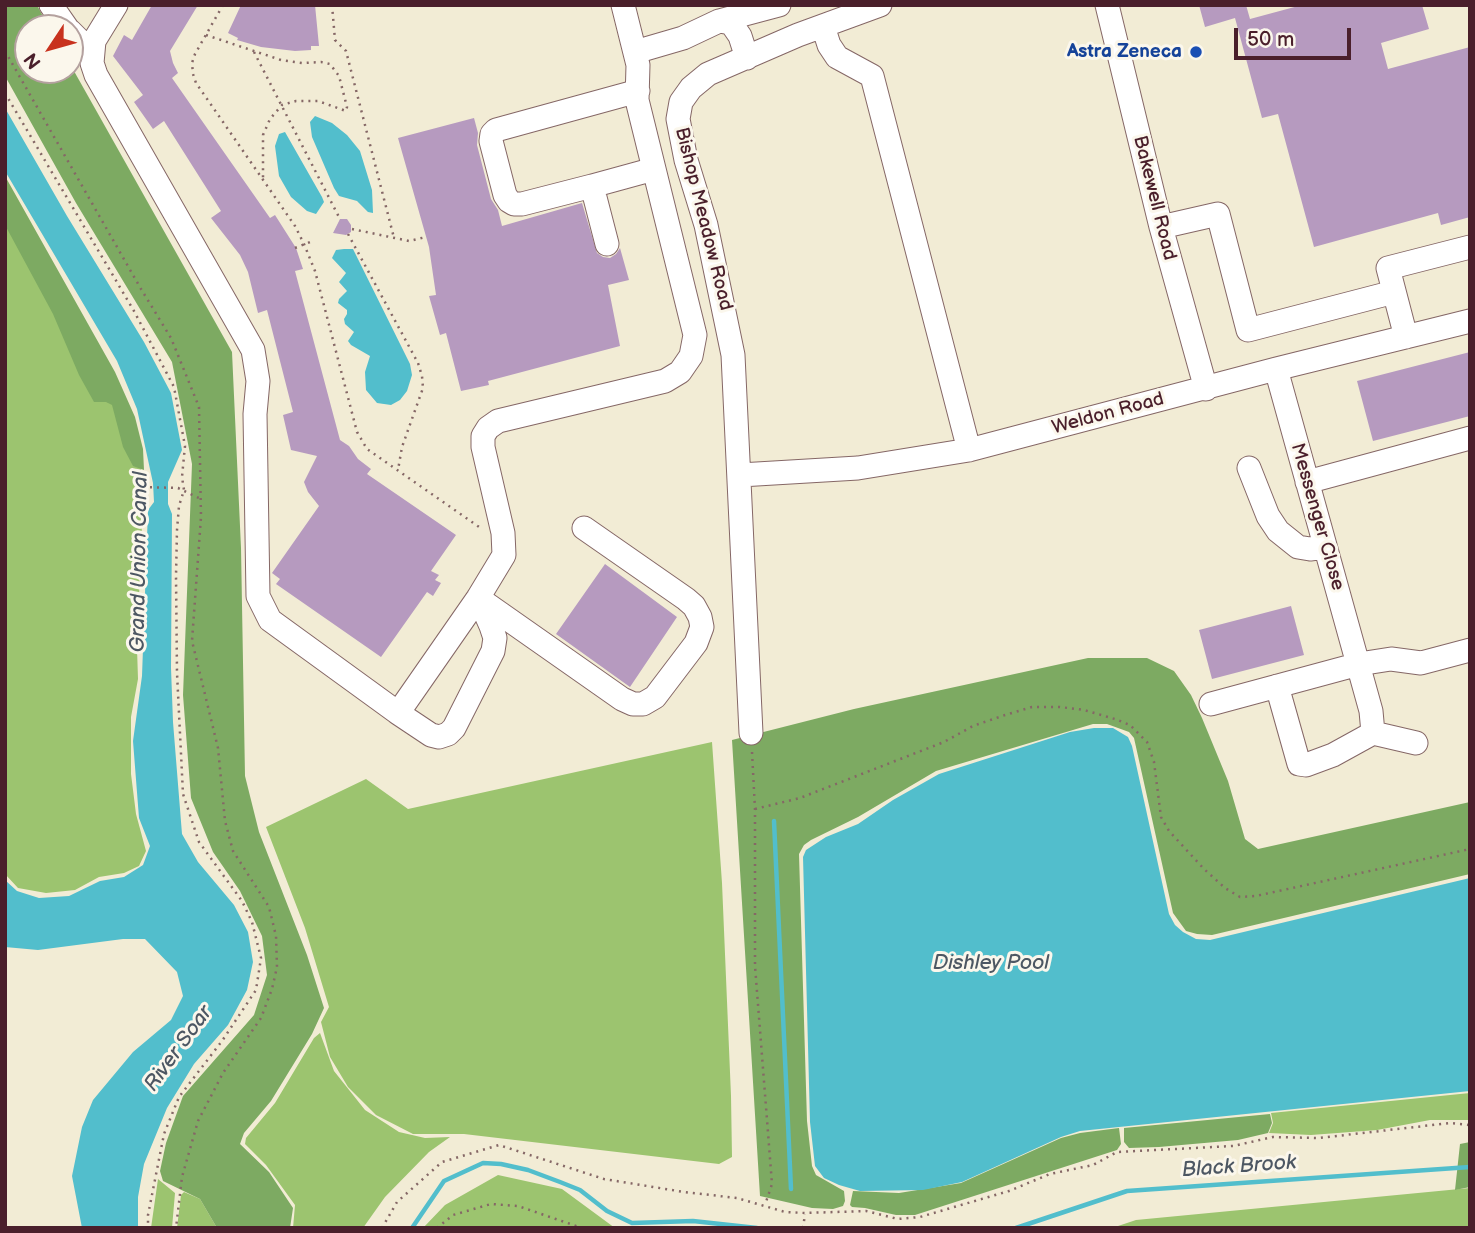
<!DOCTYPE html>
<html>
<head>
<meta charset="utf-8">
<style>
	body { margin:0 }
	#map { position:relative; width:1475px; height:1233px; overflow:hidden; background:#f2ecd5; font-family:"Balsamiq Sans",sans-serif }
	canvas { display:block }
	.frame { position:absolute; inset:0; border:7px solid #4a1f2b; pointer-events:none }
	.north { position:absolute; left:14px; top:14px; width:70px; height:70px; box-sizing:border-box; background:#fbf7ec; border:2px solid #b4a19f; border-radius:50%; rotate:234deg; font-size:19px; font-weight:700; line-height:28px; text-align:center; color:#4a1f2b }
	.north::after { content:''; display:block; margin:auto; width:24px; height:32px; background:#c8321e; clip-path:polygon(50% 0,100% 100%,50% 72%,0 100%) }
	.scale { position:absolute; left:1234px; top:28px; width:117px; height:32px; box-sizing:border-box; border:4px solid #4a1f2b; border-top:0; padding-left:9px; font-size:21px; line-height:24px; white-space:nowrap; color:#4a1f2b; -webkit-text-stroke:5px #fbf7ec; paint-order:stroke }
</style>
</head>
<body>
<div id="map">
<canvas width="1475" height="1233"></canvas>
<div class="frame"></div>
<div class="north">N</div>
<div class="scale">50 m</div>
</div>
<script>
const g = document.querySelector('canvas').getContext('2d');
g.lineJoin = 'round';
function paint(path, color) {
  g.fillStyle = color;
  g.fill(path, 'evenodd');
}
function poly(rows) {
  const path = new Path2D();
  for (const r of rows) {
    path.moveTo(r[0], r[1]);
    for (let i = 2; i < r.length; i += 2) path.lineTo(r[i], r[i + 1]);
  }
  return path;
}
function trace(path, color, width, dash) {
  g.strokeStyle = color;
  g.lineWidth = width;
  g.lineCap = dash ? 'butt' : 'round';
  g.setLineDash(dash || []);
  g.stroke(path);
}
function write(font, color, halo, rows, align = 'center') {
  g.font = font + ' "Balsamiq Sans",sans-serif';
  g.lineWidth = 6;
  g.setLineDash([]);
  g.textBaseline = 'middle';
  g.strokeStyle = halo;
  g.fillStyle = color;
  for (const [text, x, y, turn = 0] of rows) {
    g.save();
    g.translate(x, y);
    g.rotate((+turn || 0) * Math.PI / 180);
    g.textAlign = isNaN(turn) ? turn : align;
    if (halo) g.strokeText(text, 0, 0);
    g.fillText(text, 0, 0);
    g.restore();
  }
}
paint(poly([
	[5,180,141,455,142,523,137,648,138,679,131,717,131,774,136,814,146,851,139,866,124,873,99,877,75,890,46,893,18,888,5,874],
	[712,742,722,883,731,1096,732,1157,719,1164,464,1134,413,1134,376,1115,348,1087,330,1057,321,1022,329,1007,305,928,266,827,366,779,408,809],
	[320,1033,334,1071,365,1110,399,1132,425,1138,450,1137,429,1152,385,1197,363,1228,293,1228,295,1205,266,1165,245,1144,246,1138,275,1103,314,1038],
	[1470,1093,1470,1120,1430,1120,1377,1130,1311,1135,1269,1133,1273,1123,1271,1113],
	[498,1175,562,1189,615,1228,423,1228,445,1205],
	[158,1179,175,1193,172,1228,151,1228],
	[1470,1188,1470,1228,1112,1228,1136,1220],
	[184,1192,200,1199,217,1228,177,1228,181,1195]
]), '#9cc46f');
paint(poly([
	[5,5,37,5,49,28,28,28,28,70,70,70,70,64,232,352,241,548,245,776,259,832,307,955,324,1008,312,1034,271,1101,244,1133,240,1144,269,1172,293,1208,290,1228,217,1228,200,1199,163,1181,160,1171,166,1143,183,1096,254,1015,267,975,262,936,240,891,213,852,191,798,183,695,192,464,172,362,76,203,5,76],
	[5,176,115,372,135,417,143,449,144,470,133,466,123,447,112,405,106,402,94,402,79,375,53,314,5,225],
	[1088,658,1147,658,1174,671,1191,695,1202,718,1228,781,1245,839,1258,849,1470,802,1470,874,1212,935,1197,934,1186,931,1173,913,1134,738,1129,732,1107,724,1093,724,936,771,858,817,811,840,804,845,799,854,807,1121,812,1166,816,1175,844,1191,845,1201,843,1206,833,1209,812,1208,760,1196,732,740,854,709],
	[1270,1114,1272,1123,1268,1133,1238,1140,1159,1147,1129,1148,1124,1142,1124,1128],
	[1119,1128,1121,1144,1117,1150,915,1215,896,1215,865,1208,852,1207,850,1205,853,1191,899,1193,961,1183,1061,1138,1080,1133],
	[1470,1142,1470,1187,1455,1190,1460,1144]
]), '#7daa62');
paint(poly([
	[5,108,67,216,144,342,171,393,182,450,168,482,168,504,172,514,171,668,173,722,182,834,198,862,234,905,248,932,253,962,247,990,228,1025,194,1064,167,1108,144,1164,138,1197,138,1228,82,1228,72,1176,82,1127,93,1100,133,1052,171,1020,183,996,177,972,145,939,123,939,38,950,5,947,5,880,17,891,39,898,69,896,100,881,124,877,143,865,150,846,139,818,133,741,142,676,148,510,154,502,153,483,137,409,117,361,5,171],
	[315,116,332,123,347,135,360,151,372,190,373,213,368,212,357,201,339,196,334,188,312,137,310,122],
	[285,132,322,197,324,202,316,214,307,211,291,197,279,176,275,146,279,134],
	[344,249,353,249,410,364,412,375,407,391,400,400,391,405,377,403,366,390,365,372,370,356,351,345,348,341,354,332,345,324,344,319,347,314,347,310,338,303,339,299,347,291,339,282,346,273,332,258,336,250],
	[1094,728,1113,728,1128,737,1132,746,1169,914,1175,925,1183,932,1196,939,1210,940,1470,878,1470,1091,1080,1131,1061,1137,962,1182,923,1190,860,1191,839,1185,824,1178,815,1166,810,1122,803,857,806,850,826,837,858,824,893,800,939,774,1070,732]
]), '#52becc');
trace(poly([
	[774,821,791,1189],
	[412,1228,444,1181,483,1163,501,1164,528,1170,560,1182,580,1190,607,1211,632,1223,693,1221,757,1228],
	[1016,1228,1127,1191,1470,1167]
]), '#52becc', 4.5);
paint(poly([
	[152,5,198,5,170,51,173,63,178,73,172,78,270,218,275,215,296,248,303,269,295,271,340,440,349,446,358,459,371,469,367,474,456,535,431,571,439,575,435,580,441,583,433,596,427,592,381,657,276,584,280,579,272,573,319,506,308,492,304,482,317,456,291,450,283,415,293,412,267,310,258,313,248,272,240,255,211,218,221,211,164,121,153,129,134,102,143,95,113,56,124,35,132,40],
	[241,5,315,5,319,46,311,46,311,50,295,51,261,47,237,40,238,38,228,33],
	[1199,5,1246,5,1250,19,1302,5,1422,5,1429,29,1381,43,1388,69,1470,47,1470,217,1441,225,1438,213,1314,247,1278,114,1262,118,1235,18,1205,27],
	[474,118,478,133,477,145,491,199,498,210,502,226,582,203,597,253,603,257,610,258,616,254,620,248,629,280,608,285,620,346,488,381,489,385,461,391,446,333,440,335,429,296,436,295,429,247,398,138],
	[340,219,347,219,351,225,351,232,346,235,333,233],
	[1470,352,1470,416,1373,441,1357,381],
	[605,564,677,617,630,687,556,634],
	[1291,606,1304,655,1212,679,1199,630]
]), '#b69abf');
const minor = poly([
	[51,5,67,28],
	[116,5,94,41,92,63,96,75,253,350,258,381,255,414,258,596,270,620,398,713,478,598,504,555,503,533,483,447,483,436,488,428,498,421,665,381,680,372,691,356,695,335,637,100,638,65,623,5],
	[1107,5,1161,227,1206,389],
	[719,21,779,5],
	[823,26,829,45,837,57,872,76,969,450],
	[70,31,92,53],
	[635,52,683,38,719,21,731,23,740,36,747,58],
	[592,186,522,204,514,204,509,201,505,195,491,141,492,134,496,130,638,91],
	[1161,227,1218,214,1248,330,1394,292],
	[607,244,592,186,654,169],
	[1406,337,1388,268,1470,247],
	[1276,369,1371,711,1373,733,1333,755,1306,765,1299,764,1277,686],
	[1249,468,1268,516,1278,531,1298,547,1310,549,1325,547],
	[740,475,858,468,969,450,1276,369,1470,321],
	[1307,482,1470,438],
	[478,598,622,699,633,704,643,704,655,697,696,643,702,627,700,617,694,606,686,599,584,528],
	[1211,704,1359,664,1391,659,1421,663,1470,650],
	[398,713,431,735,439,737,448,734,454,728,493,651,495,638,491,626,480,601],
	[751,733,733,355,706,225,686,160,678,119,681,102,691,88,708,74,798,35,880,5],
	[1373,733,1416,743]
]);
trace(minor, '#856766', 25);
trace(poly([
	[223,5,195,54,192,63,193,74,196,83,295,226,304,244,315,271,357,432,367,449,482,529],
	[332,5,335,40,346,51,394,238],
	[206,35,281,60,302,63,321,62,330,64,339,76,347,107,346,111,318,101,296,101,282,105,270,119,263,135,263,178],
	[5,51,141,289,171,338,199,407,201,517,192,641,218,748,225,821,233,851,269,907,276,936,277,967,272,989,261,1018,223,1073,198,1121,182,1177,176,1228],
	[254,52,340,219],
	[5,93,134,311,174,387,185,446,182,477,184,490,179,506,177,530,176,576,177,673,183,794,199,842,242,901,252,922,261,958,256,990,222,1041,179,1097,164,1134,148,1215,148,1228],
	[352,229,409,241,426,237],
	[348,234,418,363,422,376,423,388,402,447,398,470],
	[295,248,310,242],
	[143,487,178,488,199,498],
	[752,752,755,809,755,966,772,1184,765,1205],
	[755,809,800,798,944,742,973,726,1005,715,1032,707,1060,707,1084,710,1115,719,1130,725,1147,742,1154,762,1161,817,1169,831,1204,869,1225,888,1240,897,1256,896,1470,849],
	[382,1228,397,1202,442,1162,499,1145,604,1179,684,1192,737,1198,785,1212,805,1213,866,1211,898,1219,920,1217,1009,1191,1050,1174,1093,1165,1117,1152,1233,1146,1273,1137,1319,1138,1450,1123,1470,1125],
	[437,1228,453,1215,491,1204,518,1206,582,1228],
	[803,1228,805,1214]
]), '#856766', 2.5, [2, 5]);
trace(minor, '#fff', 23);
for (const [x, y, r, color] of [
	[1196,52,7,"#1a4fb4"]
]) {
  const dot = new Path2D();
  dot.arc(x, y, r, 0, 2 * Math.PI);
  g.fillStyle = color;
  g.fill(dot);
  trace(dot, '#fbf7ec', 2.5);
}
write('bold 19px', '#164399', '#fbf7ec', [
	["Astra Zeneca",1182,52]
], 'right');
write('19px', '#4a1f2b', '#fbf7ec', [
	["Bakewell Road",1154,198,76],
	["Bishop Meadow Road",703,219,76],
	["Weldon Road",1108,414,-15],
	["Messenger Close",1317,517,74]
]);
write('italic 21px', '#4d5763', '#fbf7ec', [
	["Grand Union Canal",140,562,-89],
	["Dishley Pool",991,964],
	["River Soar",179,1049,-54],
	["Black Brook",1239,1167,-4]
]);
</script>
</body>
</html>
